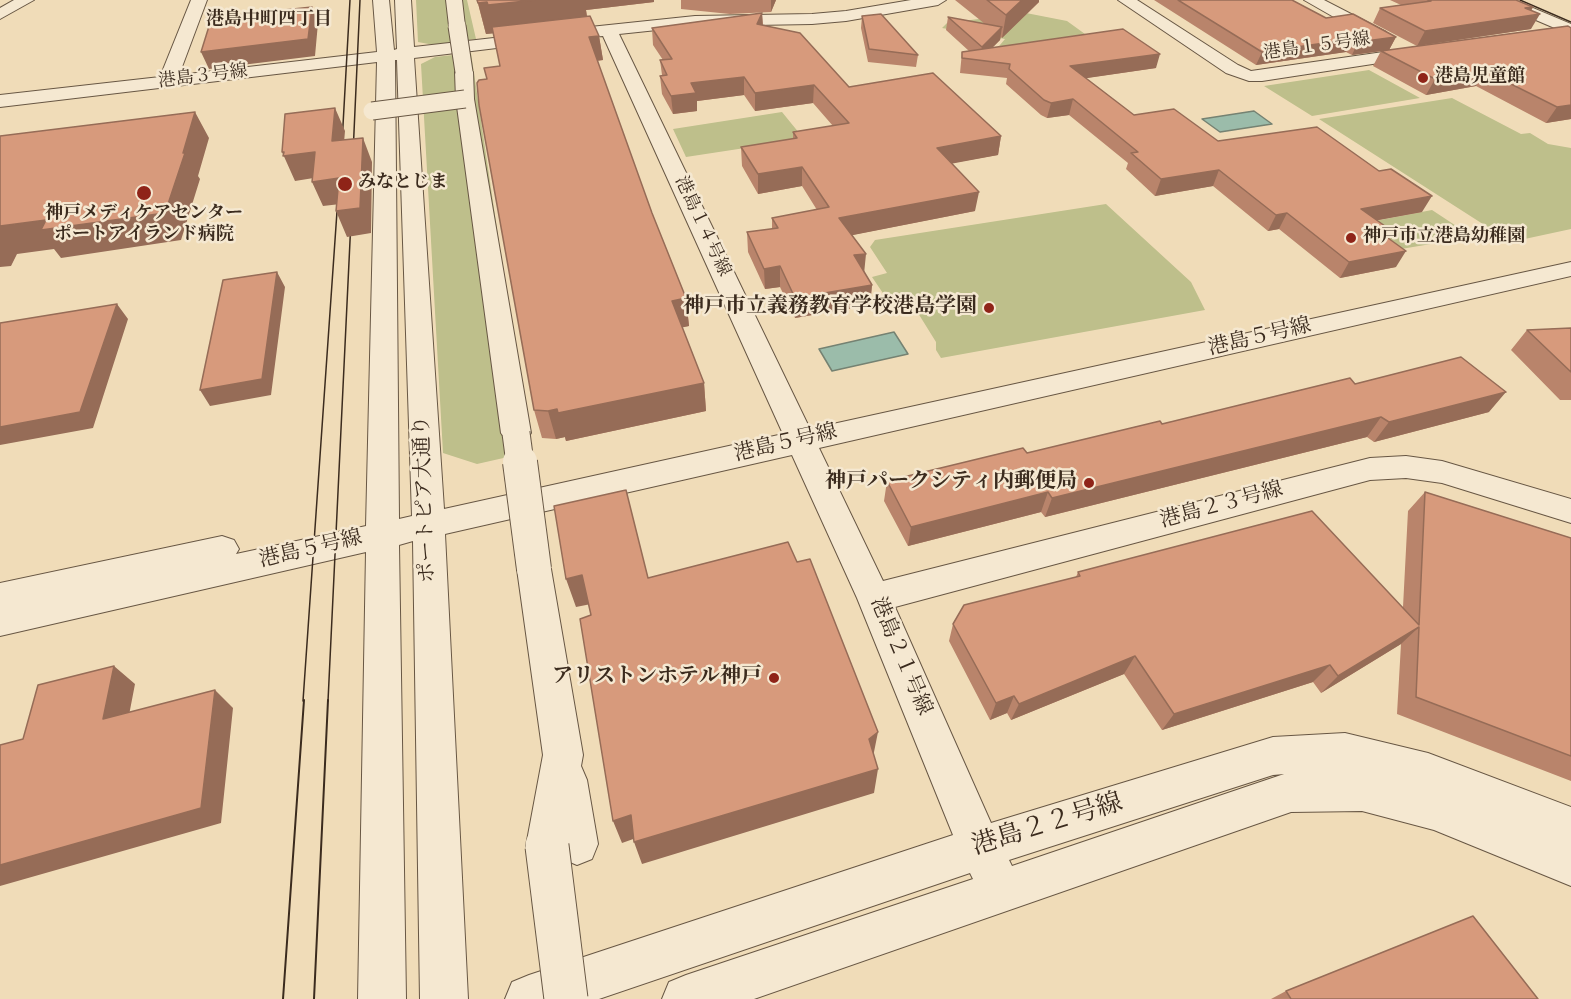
<!DOCTYPE html>
<html>
<head>
<meta charset="utf-8">
<style>
	body { margin:0 }
	canvas { display:block; background:#f0dcb8 }
</style>
</head>
<body>
<canvas width="1571" height="999"></canvas>
<script>
const g = document.querySelector('canvas').getContext('2d');
g.lineJoin = 'round';
function paint(path, color) {
  g.fillStyle = color;
  g.fill(path, 'evenodd');
}
function poly(rows) {
  const path = new Path2D();
  for (const r of rows) {
    path.moveTo(r[0], r[1]);
    for (let i = 2; i < r.length; i += 2) path.lineTo(r[i], r[i + 1]);
  }
  return path;
}
function trace(path, color, width, dash) {
  g.strokeStyle = color;
  g.lineWidth = width;
  g.lineCap = dash ? 'butt' : 'round';
  g.setLineDash(dash || []);
  g.stroke(path);
}
function write(font, color, halo, rows, align = 'center') {
  g.font = font + ' "Sorts Mill Goudy","Noto Serif JP",serif';
  g.lineWidth = 5;
  g.setLineDash([]);
  g.textBaseline = 'middle';
  g.strokeStyle = halo;
  g.fillStyle = color;
  for (const [text, x, y, turn = 0] of rows) {
    g.save();
    g.translate(x, y);
    g.rotate((+turn || 0) * Math.PI / 180);
    g.textAlign = isNaN(turn) ? turn : align;
    if (halo) g.strokeText(text, 0, 0);
    g.fillText(text, 0, 0);
    g.restore();
  }
}
paint(poly([
	[416,0,467,0,476,39,434,45,418,42],
	[1026,13,1067,21,1103,47,989,58,1005,39,942,28,947,23],
	[471,53,530,452,477,464,443,453,421,64,435,57],
	[1369,70,1420,98,1312,116,1264,86],
	[1452,98,1521,134,1530,133,1548,144,1571,148,1571,229,1520,240,1500,235,1319,119],
	[782,112,804,139,686,157,673,129],
	[1106,204,1191,282,1205,310,941,358,936,350,936,342,913,305,893,308,872,277,887,273,870,247,875,240],
	[1432,210,1473,237,1395,250,1359,224]
]), '#bebf8b');
const water = poly([
	[1254,111,1272,124,1220,132,1202,119,1254,111],
	[894,332,908,354,832,371,819,349,894,332]
]);
paint(water, '#9bbcaa');
trace(water, '#758272', 1.5);
const minor = poly([
	[14,0,34,0,0,19,0,8,14,0],
	[191,0,207,0,179,75,377,52,373,0,389,0,394,50,397,49,395,0,411,0,414,47,538,33,546,38,538,43,414,58,444,509,783,434,603,36,590,37,582,32,590,27,695,16,812,14,846,11,911,0,946,0,938,5,846,21,812,24,695,26,619,34,810,429,1571,262,1571,276,819,448,883,581,1370,458,1406,456,1442,461,1571,499,1571,523,1442,483,1406,478,1370,480,895,607,991,823,1273,737,1345,733,1428,753,1571,807,1571,886,1434,830,1362,811,1291,812,754,999,662,999,669,982,686,975,973,879,970,873,599,999,505,999,512,982,529,975,953,835,857,598,792,455,445,534,468,999,420,999,413,541,399,545,406,999,358,999,366,552,0,636,0,583,222,536,234,540,239,549,236,554,366,526,377,62,0,107,0,95,160,77,191,0],
	[395,60,397,60,412,516,399,519,395,60],
	[1284,774,1012,866,1009,860,1273,775,1284,774],
	[446,0,462,0,465,26,463,29,451,29,449,26,446,0],
	[1118,0,1137,0,1238,65,1251,71,1418,47,1424,48,1427,52,1424,56,1418,57,1262,81,1249,81,1226,73,1118,0],
	[1304,0,1324,0,1386,32,1388,36,1386,40,1374,40,1304,0],
	[1493,0,1514,0,1571,24,1571,35,1496,3,1493,0],
	[464,67,470,68,473,72,474,99,531,433,526,440,516,443,506,440,501,433,456,99,455,72,458,68,464,67],
	[534,555,546,559,551,569,583,755,581,766,587,780,598,844,592,859,577,865,563,859,547,867,532,861,526,846,543,755,517,569,522,559,534,555]
]);
trace(minor, '#685744', 2);
paint(minor, '#f5e8d1');
trace(poly([
	[1520,0,1571,22],
	[342,143,350,0],
	[353,154,360,0],
	[303,701,338,197],
	[328,701,351,220]
]), '#3b2b1e', 1.5);
trace(poly([
	[283,999,304,700],
	[314,999,328,700]
]), '#3b2b1e', 2);
const minorBridgeFar3 = poly([
	[457,26,464,72],
	[372,111,465,99]
]);
const minorBridgeFar2 = poly([
	[516,433,520,463]
]);
const minorBridgeFar1 = poly([
	[520,462,534,569]
]);
const minorBridge = poly([
	[547,846,566,999]
]);
trace(minorBridgeFar3, '#685744', 19, []);
trace(minorBridgeFar2, '#685744', 29, []);
trace(minorBridgeFar1, '#685744', 36, []);
trace(minorBridge, '#685744', 45, []);
trace(minorBridgeFar3, '#f5e8d1', 17);
trace(minorBridgeFar2, '#f5e8d1', 27);
trace(minorBridgeFar1, '#f5e8d1', 34);
trace(minorBridge, '#f5e8d1', 43);
paint(poly([
	[477,0,654,0,654,2,586,10,587,16,599,36,603,60,597,61,652,213,686,298,689,326,682,327,704,383,706,411,566,441,565,437,556,439,542,438,534,410,487,79,500,66,494,33,486,34],
	[681,0,776,0,771,12,730,14,681,9],
	[955,0,1039,0,1039,2,1002,38,1001,37,1000,40,993,47,1156,68,1086,78,1134,115,1218,141,1422,212,1377,220,1388,238,1396,267,1340,278,1279,229,1268,231,1213,186,1155,196,1126,169,1128,163,1069,115,1047,118,1041,115,1006,84,1007,78,960,73,962,52,969,51,946,30,948,17,985,24],
	[1154,0,1292,0,1326,18,1396,37,1389,50,1352,55,1346,52,1256,65],
	[1390,0,1516,0,1533,7,1531,11,1531,29,1417,46,1373,23,1380,8,1401,5],
	[762,13,763,25,849,87,1001,136,998,155,952,163,975,211,852,235,864,272,872,285,870,305,795,318,780,287,765,289,748,252,747,232,772,229,772,218,817,210,802,186,758,194,742,166,741,147,793,139,793,132,833,126,813,103,755,111,744,95,697,101,697,111,673,114,662,94,660,76,662,75,660,60,663,60,653,45,652,28],
	[862,16,918,55,916,67,868,62,861,28],
	[1568,26,1571,119,1546,123,1476,86,1426,95,1373,66,1381,51],
	[1571,328,1571,400,1560,400,1511,350,1527,330],
	[1355,384,1489,412,1374,442,1367,437,1045,517,1041,512,908,546,884,501,887,481,1027,453],
	[1425,492,1571,538,1571,781,1397,714,1401,644,1321,693,1313,682,1162,730,1124,674,1011,720,1007,713,990,720,949,641,953,624,1076,577,1078,572,1403,607,1408,511],
	[1286,991,1538,999,1271,999]
]), '#b9846b');
paint(poly([
	[535,0,654,0,654,2,586,10,588,25,486,34,478,3],
	[771,0,776,0,771,12],
	[1022,0,1039,0,1039,2,1002,38,1006,15],
	[312,7,318,23,315,56,209,69,201,52],
	[1533,7,1528,16,1540,14,1531,29,1417,46,1425,31],
	[762,13,763,30,757,24],
	[1002,27,1000,40,980,60,982,47],
	[599,36,603,60,593,61,589,37],
	[1396,37,1389,50,1352,55,1358,42],
	[1352,39,1346,52,1256,65,1262,52],
	[1160,54,1156,68,1067,81,1070,66],
	[1485,71,1476,86,1426,95,1435,79],
	[744,77,744,95,697,101,697,111,673,114,671,96,691,83],
	[814,85,813,103,755,111,755,93],
	[1073,99,1069,115,1047,118,1051,103],
	[1571,105,1571,119,1546,123,1557,107],
	[335,108,345,131,342,166,332,141],
	[195,112,209,138,198,176,200,179,181,240,61,258,54,249,17,254,11,266,0,267,0,226,46,220,183,153],
	[1001,136,998,155,934,167,937,148],
	[363,138,372,162,371,233,347,237,336,211],
	[282,152,315,152,326,176,295,181],
	[802,167,802,186,758,194,758,174],
	[1219,170,1213,186,1155,196,1161,179],
	[339,178,349,203,323,206,312,182],
	[979,192,975,211,838,238,839,218],
	[1432,196,1422,212,1352,225,1361,209],
	[1287,213,1279,229,1268,231,1276,215],
	[1392,231,1382,247,1381,233],
	[1406,251,1396,267,1340,278,1349,262],
	[866,254,864,274,854,255],
	[780,266,780,287,765,289,764,269],
	[277,272,285,287,271,395,210,406,200,390],
	[872,285,870,305,795,318,795,298],
	[686,298,689,326,675,329,672,301],
	[117,304,128,319,93,428,0,445,0,427],
	[704,383,706,411,566,441,565,437,556,439,548,411],
	[1506,392,1489,412,1374,442,1389,422],
	[1381,417,1367,437,1045,517,1052,498],
	[1048,492,1041,512,908,546,911,527],
	[582,575,591,604,576,607,566,579],
	[1419,627,1401,644,1321,693,1338,676],
	[1135,656,1124,674,1011,720,1019,704],
	[1330,665,1313,682,1162,730,1174,714],
	[114,666,135,684,125,736,103,719],
	[215,690,233,708,221,823,0,886,0,865],
	[1014,696,1007,713,990,720,996,703],
	[878,732,873,757,869,739],
	[878,769,874,793,642,864,634,842],
	[631,815,639,837,622,843,613,821]
]), '#966c57');
const building = poly([
	[477,0,535,0,488,5,487,2,478,3,477,0],
	[987,0,1022,0,1006,15,987,0],
	[1178,0,1292,0,1326,18,1353,14,1396,37,1358,42,1352,39,1262,52,1178,0],
	[1428,0,1516,0,1533,7,1525,8,1540,14,1425,31,1380,8,1431,1,1428,0],
	[312,7,308,39,201,52,210,23,216,22,218,17,312,7],
	[762,13,757,24,800,33,849,87,933,73,1001,136,937,148,979,192,839,218,866,254,854,255,872,285,795,298,780,266,764,269,747,232,778,228,772,218,829,207,802,167,758,174,741,147,797,138,793,132,849,123,814,85,755,93,744,77,691,83,696,93,671,96,660,76,667,75,660,60,672,59,652,28,762,13],
	[881,14,918,55,869,49,862,16,881,14],
	[590,16,599,36,589,37,652,213,686,298,672,301,704,383,558,413,557,409,548,411,534,410,479,105,477,83,479,80,487,79,484,68,500,66,492,27,590,16],
	[948,17,1002,27,982,47,948,17],
	[1568,26,1571,28,1571,105,1557,107,1485,71,1435,79,1381,51,1568,26],
	[1123,29,1160,54,1070,66,1134,115,1174,109,1218,141,1317,127,1379,171,1391,169,1432,196,1361,209,1392,231,1381,233,1406,251,1349,262,1287,213,1276,215,1219,170,1161,179,1131,153,1138,152,1073,99,1051,103,1044,100,1009,69,1010,64,962,58,962,52,1123,29],
	[335,108,332,141,363,138,360,208,336,211,339,178,312,182,315,152,283,156,284,152,282,152,285,114,335,108],
	[195,112,183,153,185,153,165,213,41,230,46,220,0,226,0,136,195,112],
	[277,272,262,379,200,390,223,280,277,272],
	[117,304,80,412,0,427,0,323,117,304],
	[1571,328,1571,372,1527,330,1571,328],
	[1461,357,1506,392,1389,422,1381,417,1052,498,1048,492,911,527,887,481,1023,448,1027,453,1160,421,1162,424,1350,378,1355,384,1461,357],
	[626,490,648,578,788,542,797,562,810,559,878,732,869,739,878,769,634,842,631,815,613,821,580,619,591,615,582,575,566,579,554,506,626,490],
	[1425,492,1571,538,1571,756,1416,697,1419,627,1338,676,1330,665,1174,714,1135,656,1019,704,1014,696,996,703,953,624,964,605,1080,576,1078,572,1312,511,1419,625,1425,492],
	[114,666,103,719,215,690,201,808,0,865,0,745,23,739,38,685,114,666],
	[1473,916,1538,999,1291,999,1286,991,1473,916]
]);
paint(building, '#d79a7c');
trace(building, '#966c57', 1.5);
for (const [x, y, r, color] of [
	[1423,78,6,"#8f2418"],
	[345,184,8,"#8f2418"],
	[144,193,8,"#8f2418"],
	[1351,238,6,"#8f2418"],
	[989,308,6,"#8f2418"],
	[1089,483,6,"#8f2418"],
	[774,678,6,"#8f2418"]
]) {
  const dot = new Path2D();
  dot.arc(x, y, r, 0, 2 * Math.PI);
  g.fillStyle = color;
  g.fill(dot);
  trace(dot, '#f5e8d1', 2);
}
write('bold 18px', '#3b2b1e', '#f5e8d1', [
	["港島中町四丁目",269,21]
]);
write('18px', '#3b2b1e', '#f5e8d1', [
	["港島１５号線",1317,48,-8],
	["港島３号線",203,78,-7],
	["港島１４号線",701,227,65]
]);
write('bold 18px', '#3b2b1e', '#f5e8d1', [
	["港島児童館",1435,78],
	["みなとじま",358,184],
	["神戸メディケアセンター",144,215,"center"],
	["ポートアイランド病院",144,236,"center"],
	["神戸市立港島幼稚園",1363,238]
], 'left');
write('bold 21px', '#3b2b1e', '#f5e8d1', [
	["神戸市立義務教育学校港島学園",977,308],
	["神戸パークシティ内郵便局",1077,483],
	["アリストンホテル神戸",762,678]
], 'right');
write('21px', '#3b2b1e', '#f5e8d1', [
	["港島５号線",1260,339,-13],
	["港島５号線",786,445,-13],
	["ポートピア大通り",427,499,-92],
	["港島２３号線",1222,507,-15],
	["港島５号線",311,551,-13],
	["港島２１号線",899,657,67]
]);
write('26px', '#3b2b1e', '#f5e8d1', [
	["港島２２号線",1048,827,-17]
]);
</script>
</body>
</html>
